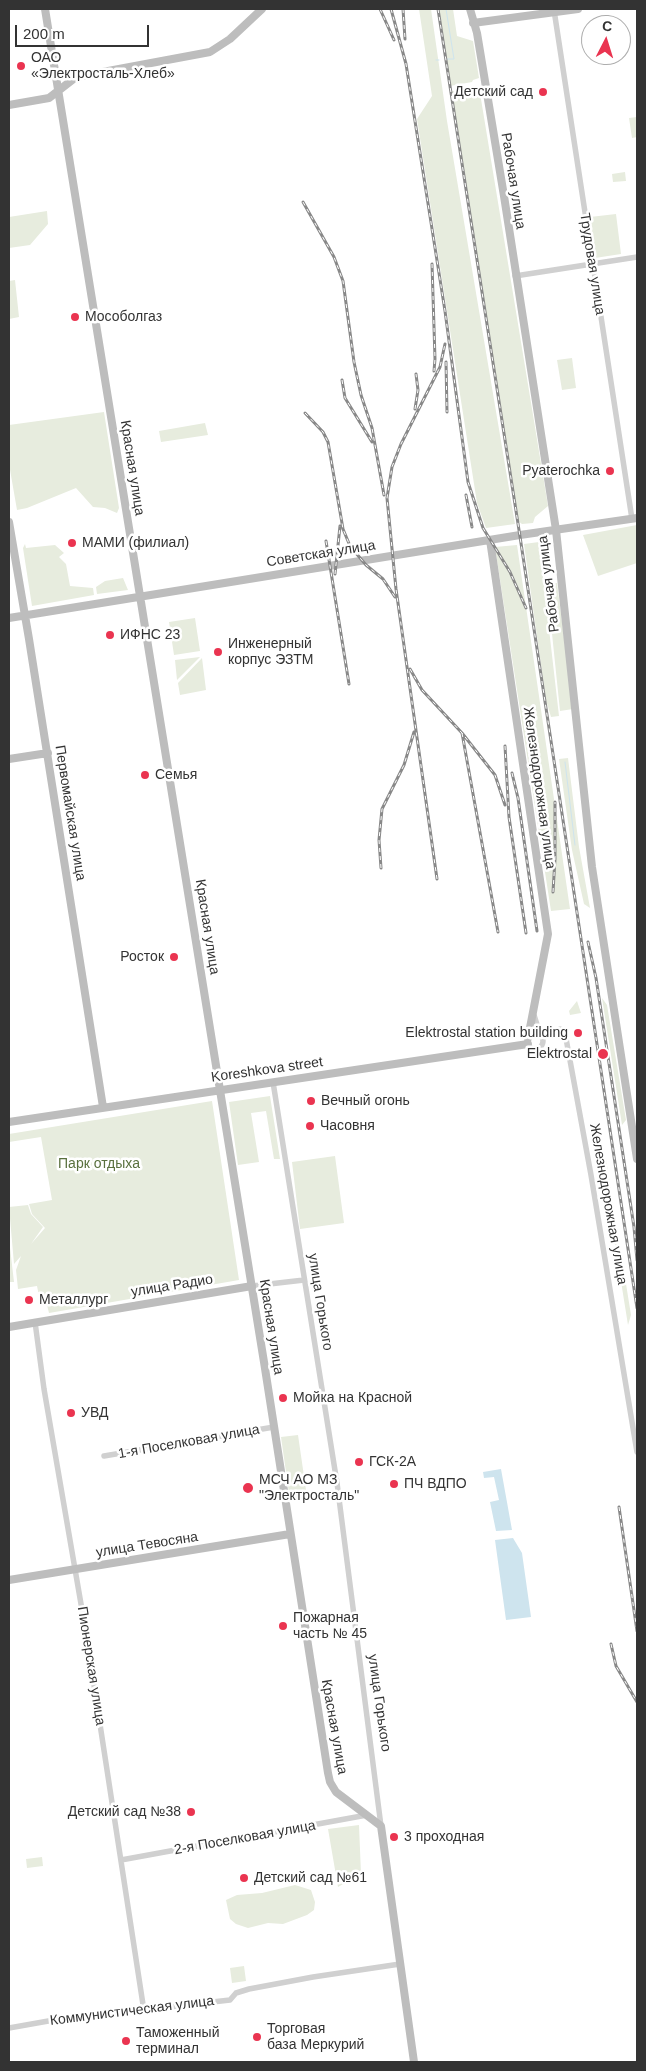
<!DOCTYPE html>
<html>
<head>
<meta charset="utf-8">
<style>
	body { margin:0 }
	#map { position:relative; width:646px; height:2071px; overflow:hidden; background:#fff; font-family:Arial,sans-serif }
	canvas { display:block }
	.frame { position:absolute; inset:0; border:10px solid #333; pointer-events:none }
	.north { position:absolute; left:581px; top:15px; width:50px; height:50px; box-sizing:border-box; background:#fff; border:1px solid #adadad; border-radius:50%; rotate:5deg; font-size:14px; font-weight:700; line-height:20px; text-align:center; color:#333 }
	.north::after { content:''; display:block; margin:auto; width:18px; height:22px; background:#ea3450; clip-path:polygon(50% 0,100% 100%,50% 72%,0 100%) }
	.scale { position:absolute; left:15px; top:25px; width:134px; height:22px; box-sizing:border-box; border:2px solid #333; border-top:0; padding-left:6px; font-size:15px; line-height:18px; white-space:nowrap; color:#333; -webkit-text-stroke:4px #fff; paint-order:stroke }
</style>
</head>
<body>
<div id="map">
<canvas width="646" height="2071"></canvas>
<div class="frame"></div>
<div class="north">С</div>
<div class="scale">200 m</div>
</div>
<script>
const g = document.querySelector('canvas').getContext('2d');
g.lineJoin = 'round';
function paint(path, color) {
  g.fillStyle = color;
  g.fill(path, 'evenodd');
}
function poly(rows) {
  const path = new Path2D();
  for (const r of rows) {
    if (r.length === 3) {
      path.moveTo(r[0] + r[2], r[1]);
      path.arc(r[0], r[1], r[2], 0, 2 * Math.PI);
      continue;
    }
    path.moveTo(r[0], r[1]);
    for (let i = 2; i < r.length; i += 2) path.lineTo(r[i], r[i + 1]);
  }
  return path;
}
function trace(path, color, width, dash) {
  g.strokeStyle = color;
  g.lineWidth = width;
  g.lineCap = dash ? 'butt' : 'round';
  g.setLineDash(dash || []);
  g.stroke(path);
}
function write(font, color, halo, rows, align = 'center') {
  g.font = font + ' Arial,sans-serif';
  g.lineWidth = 5;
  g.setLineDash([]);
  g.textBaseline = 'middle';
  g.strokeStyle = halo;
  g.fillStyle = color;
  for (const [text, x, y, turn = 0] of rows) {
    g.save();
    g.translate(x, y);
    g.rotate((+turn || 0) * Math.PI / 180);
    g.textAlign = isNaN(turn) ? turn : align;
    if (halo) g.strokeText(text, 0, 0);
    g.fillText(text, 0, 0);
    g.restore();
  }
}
paint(poly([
	[419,9,431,9,447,121,515,524,486,528,477,503,417,119,432,96],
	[439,9,453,9,457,36,473,41,479,78,473,80,472,82,450,86],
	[451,91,480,93,548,506,535,517,533,523,522,524,518,521],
	[637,117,637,137,632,138,629,118],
	[625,172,626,181,613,182,612,174],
	[47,211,48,224,30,245,9,248,9,217],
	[616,214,621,254,595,258,590,217],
	[15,280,19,317,9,319,9,281],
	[572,358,576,388,562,390,557,360],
	[104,412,119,508,117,513,105,508,93,507,76,488,27,508,17,510,9,464,9,425],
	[205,423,208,435,161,442,159,431],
	[637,525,637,563,598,576,583,535],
	[539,542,559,716,551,717,546,700,524,544],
	[25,544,26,548,55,545,64,553,59,557,66,564,70,586,93,588,94,595,32,606,23,548],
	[517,545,570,909,551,911,495,547],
	[123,578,128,590,97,594,96,587,105,581],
	[557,583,573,709,560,711,547,585],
	[195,618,200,651,174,655,169,622],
	[200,657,177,680,175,660],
	[202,658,206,690,180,695,178,683],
	[568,758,579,847,590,908,584,904,572,850,559,759],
	[602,998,607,1005,626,1120,622,1125],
	[577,1001,581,1013,570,1015,569,1011],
	[270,1096,280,1159,274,1159,266,1111,251,1113,259,1162,238,1165,229,1102],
	[212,1101,239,1280,49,1313,47,1305,41,1306,37,1286,18,1289,16,1270,21,1256,14,1264,9,1207,28,1205,31,1214,43,1227,31,1244,45,1228,32,1214,29,1204,52,1200,41,1137,9,1142,9,1134],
	[335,1156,344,1223,300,1229,292,1162],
	[601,1157,606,1159,631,1315,628,1325],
	[9,1239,14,1282,9,1282],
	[298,1435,306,1490,289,1493,281,1437],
	[359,1825,361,1874,338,1887,328,1829],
	[42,1857,43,1866,27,1868,26,1859],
	[295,1885,311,1890,315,1902,314,1910,307,1915,283,1924,268,1923,248,1928,236,1924,230,1919,226,1900,237,1895,262,1893],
	[244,1966,246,1981,232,1983,230,1968]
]), '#e7ecde');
paint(poly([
	[501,1469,512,1530,496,1531,490,1502,499,1500,494,1477,484,1478,483,1472],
	[513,1538,522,1553,531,1617,506,1620,495,1540]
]), '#cee4ee');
trace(poly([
	[446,9,454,59,446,59],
	[436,60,439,60],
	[565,762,575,845]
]), '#cee4ee', 1);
trace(poly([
	[554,10,632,519],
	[515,276,637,257],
	[534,1015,540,1034],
	[535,1041,8],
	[541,1036,560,1029,565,1033,591,1175,637,1452],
	[273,1082,337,1483,381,1826],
	[252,1286,304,1280],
	[35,1322,44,1389,86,1633,144,2011],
	[104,1456,274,1427],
	[121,1860,367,1815],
	[9,2028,54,2020,230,2000,236,1993,249,1989,313,1977,400,1964]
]), '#d0d0d0', 5.5);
trace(poly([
	[45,9,264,1362,328,1773,330,1782,336,1792,381,1826,414,2062],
	[470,9,477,33,504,196,556,530,592,867,637,1159],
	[473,23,578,9],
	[54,71,76,77],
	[9,105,49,98,76,77,210,52,230,39,262,9],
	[9,522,29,639,103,1107],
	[490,540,548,934,528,1038],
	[9,618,520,535,637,518],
	[9,759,48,753],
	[9,1122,528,1044],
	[9,1327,252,1286],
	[9,1580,290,1534]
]), '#bdbdbd', 8);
const rail = poly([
	[380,9,394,40],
	[391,9,406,64,445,311,468,482,483,528,510,572,526,608],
	[403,9,405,39],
	[438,9,519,530,637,1308],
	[303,202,334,257,343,281,354,362,361,395,372,428,384,495],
	[432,264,435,359,434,371],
	[446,362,447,412],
	[342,380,345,398,372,442],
	[415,409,418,390,416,374],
	[305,413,323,432,328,442,343,529,350,546,366,565,383,579,395,597],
	[466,495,472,527],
	[326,541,349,684],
	[335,574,340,526],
	[410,669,422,690,462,733,495,775,505,805],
	[462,733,498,932],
	[505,746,509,817,526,933],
	[512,773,518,798,537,931],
	[381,868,379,840,382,809,404,765,414,732],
	[437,879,396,589,387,498,392,467,401,444,440,367,445,344],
	[553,892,555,859,555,802],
	[588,942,596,978,634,1227,637,1260],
	[619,1507,637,1631],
	[611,1644,616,1666,637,1702]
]);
trace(rail, '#888', 3);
trace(rail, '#fff', 1, [4]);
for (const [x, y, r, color] of [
	[21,66,5,"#ea3450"],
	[543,92,5,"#ea3450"],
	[75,317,5,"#ea3450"],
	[610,471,5,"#ea3450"],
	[72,543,5,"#ea3450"],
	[110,635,5,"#ea3450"],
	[218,652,5,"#ea3450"],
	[145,775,5,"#ea3450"],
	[174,957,5,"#ea3450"],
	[578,1033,5,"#ea3450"],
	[603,1054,6,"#ea3450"],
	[311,1101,5,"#ea3450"],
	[310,1126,5,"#ea3450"],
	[29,1300,5,"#ea3450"],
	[283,1398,5,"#ea3450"],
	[71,1413,5,"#ea3450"],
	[359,1462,5,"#ea3450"],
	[394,1484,5,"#ea3450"],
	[248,1488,6,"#ea3450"],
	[283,1626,5,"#ea3450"],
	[191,1812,5,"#ea3450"],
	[394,1837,5,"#ea3450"],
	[244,1878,5,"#ea3450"],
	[257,2037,5,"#ea3450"],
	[126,2041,5,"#ea3450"]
]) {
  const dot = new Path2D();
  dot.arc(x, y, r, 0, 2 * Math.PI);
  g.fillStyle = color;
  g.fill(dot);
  trace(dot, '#fff', 2);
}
write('14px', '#333', '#fff', [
	["ОАО",31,58],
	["«Электросталь-Хлеб»",31,74],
	["Детский сад",533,92,"right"],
	["Мособолгаз",85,317],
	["Pyaterochka",600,471,"right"],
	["МАМИ (филиал)",82,543],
	["ИФНС 23",120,635],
	["Инженерный",228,644],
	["корпус ЭЗТМ",228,660],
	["Семья",155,775],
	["Росток",164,957,"right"],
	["Elektrostal station building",568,1033,"right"],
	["Elektrostal",592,1054,"right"],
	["Вечный огонь",321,1101],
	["Часовня",320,1126],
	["Металлург",39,1300],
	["Мойка на Красной",293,1398],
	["УВД",81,1413],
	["ГСК-2А",369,1462],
	["МСЧ АО МЗ",259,1480],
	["\"Электросталь\"",259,1496],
	["ПЧ ВДПО",404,1484],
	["Пожарная",293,1618],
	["часть № 45",293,1634],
	["Детский сад №38",181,1812,"right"],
	["3 проходная",404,1837],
	["Детский сад №61",254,1878],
	["Торговая",267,2029],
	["база Меркурий",267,2045],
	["Таможенный",136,2033],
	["терминал",136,2049]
], 'left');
write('14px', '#333', '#fff', [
	["Рабочая улица",513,181,81],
	["Трудовая улица",592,264,81],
	["Красная улица",132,468,81],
	["Советская улица",321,554,-9],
	["Рабочая улица",549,584,-97],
	["Железнодорожная улица",539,788,82],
	["Первомайская улица",70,813,81],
	["Красная улица",207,927,81],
	["Koreshkova street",267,1070,-8],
	["Железнодорожная улица",608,1204,80],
	["улица Радио",172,1286,-9],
	["улица Горького",320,1302,81],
	["Красная улица",271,1327,81],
	["1-я Поселковая улица",189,1442,-10],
	["улица Тевосяна",147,1545,-9],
	["Пионерская улица",91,1666,81],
	["улица Горького",379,1703,82],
	["Красная улица",334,1727,80],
	["2-я Поселковая улица",245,1838,-10],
	["Коммунистическая улица",132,2011,-7]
]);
write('14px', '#59703e', '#fff', [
	["Парк отдыха",99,1164]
]);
</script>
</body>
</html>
